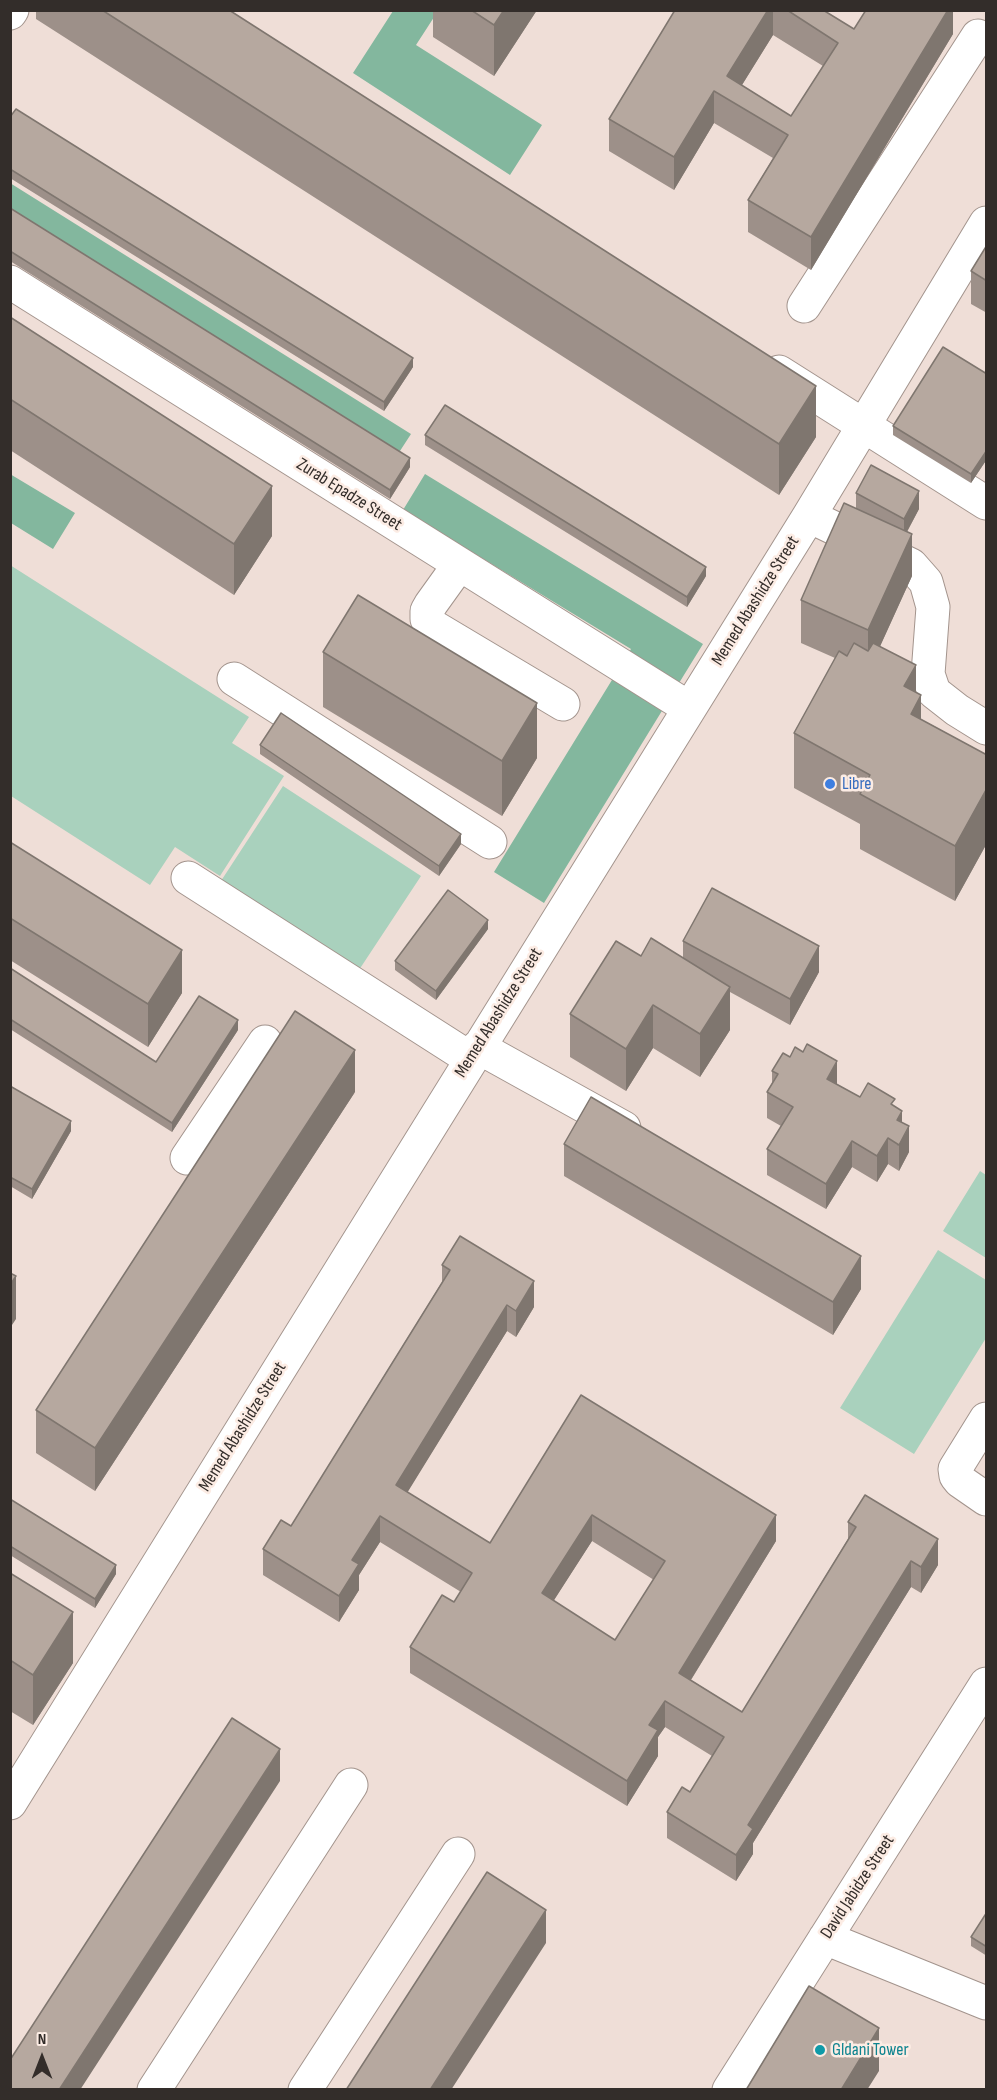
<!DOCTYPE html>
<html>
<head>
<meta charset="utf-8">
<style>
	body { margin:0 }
	#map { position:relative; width:997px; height:2100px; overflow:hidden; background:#efded7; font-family:"Sofia Sans Condensed",sans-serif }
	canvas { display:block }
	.frame { position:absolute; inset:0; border:12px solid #332d2a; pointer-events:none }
	.north { position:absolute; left:12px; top:2028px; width:60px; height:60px; -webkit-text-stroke:4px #fcece4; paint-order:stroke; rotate:0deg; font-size:16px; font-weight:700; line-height:24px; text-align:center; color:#332d2a }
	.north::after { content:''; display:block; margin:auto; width:21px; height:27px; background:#332d2a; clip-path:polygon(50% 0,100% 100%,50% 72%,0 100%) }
</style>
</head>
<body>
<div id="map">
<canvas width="997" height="2100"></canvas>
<div class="frame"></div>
<div class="north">N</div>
</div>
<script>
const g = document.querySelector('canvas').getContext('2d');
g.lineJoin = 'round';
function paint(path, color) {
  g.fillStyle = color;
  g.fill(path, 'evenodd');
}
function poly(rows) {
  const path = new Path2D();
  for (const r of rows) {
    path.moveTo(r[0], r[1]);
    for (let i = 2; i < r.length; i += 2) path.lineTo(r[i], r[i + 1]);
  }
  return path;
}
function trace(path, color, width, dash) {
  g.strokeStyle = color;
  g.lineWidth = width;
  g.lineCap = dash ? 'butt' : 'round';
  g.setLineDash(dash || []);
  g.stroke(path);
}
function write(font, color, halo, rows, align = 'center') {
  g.font = font + ' "Sofia Sans Condensed",sans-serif';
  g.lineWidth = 5;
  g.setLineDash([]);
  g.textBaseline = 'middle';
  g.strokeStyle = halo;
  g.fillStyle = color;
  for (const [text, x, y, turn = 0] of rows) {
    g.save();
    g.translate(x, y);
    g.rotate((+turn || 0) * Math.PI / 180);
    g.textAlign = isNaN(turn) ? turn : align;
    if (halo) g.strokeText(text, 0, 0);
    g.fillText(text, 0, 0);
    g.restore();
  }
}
paint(poly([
	[10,565,249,717,232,743,284,776,220,876,175,847,150,885,11,796],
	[283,786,421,876,357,973,219,884],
	[980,1171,986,1175,986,1258,943,1231],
	[938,1250,986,1280,986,1338,914,1454,840,1408]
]), '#a9d1bd');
paint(poly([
	[393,11,438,11,416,45,542,125,510,175,353,73],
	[10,183,411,434,398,454,11,212],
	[10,474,75,513,53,549,11,523],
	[425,474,703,644,544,903,494,872,631,649,403,510]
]), '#83b79e');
const minor = poly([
	[10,13,12,10],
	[10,282,689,708],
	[804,306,978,36],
	[779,372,986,503],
	[809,516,911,565,926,582,933,607,928,674,934,692,957,710,986,728],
	[459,565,431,604,427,611,427,619,434,627,563,704],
	[234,679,490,842],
	[188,878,471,1059],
	[478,1047,624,1128],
	[187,1158,265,1042],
	[986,1419,955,1469,956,1476,960,1481,986,1499],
	[10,1803,809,516,986,223],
	[825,1938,986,2003],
	[154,2090,351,1785],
	[305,2090,458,1854],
	[729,2090,986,1684]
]);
trace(minor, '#a3948d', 35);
trace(minor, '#fff', 33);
paint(poly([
	[36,10,229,10,816,437,779,495,36,19],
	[433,10,537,10,494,76,433,37],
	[675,10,823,10,854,29,953,10,953,34,811,270,748,232,748,200,773,158,714,123,674,190,609,151,609,119],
	[773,35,823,66,791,116,742,85],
	[10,117,413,367,384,411,10,178],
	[10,208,410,467,390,499,10,261],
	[987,245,987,313,971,304,971,271],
	[10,317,272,536,234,595,10,450],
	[987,374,987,459,971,483,893,435,893,426],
	[425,435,706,576,687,607,425,445],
	[856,493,919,509,907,532,912,576,880,646,916,692,921,719,987,755,987,843,955,901,860,849,860,824,794,788,794,733,835,658,801,643,801,600,856,508],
	[323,652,537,758,502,816,323,707],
	[260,745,461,844,439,876,260,754],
	[10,842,182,993,148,1047,10,960],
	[488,929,436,1000,395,970,395,961],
	[683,941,819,972,790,1025,730,992,730,1030,700,1077,653,1048,626,1091,570,1057,570,1014,641,956,683,958],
	[10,968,156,1062,238,1030,172,1132,10,1029],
	[772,1071,837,1084,860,1097,895,1107,902,1123,909,1152,899,1171,888,1164,877,1182,852,1167,826,1209,767,1175,767,1149,781,1126,767,1118,767,1092,772,1083],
	[10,1086,71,1131,32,1199,10,1186],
	[355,1092,95,1491,36,1453,36,1410],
	[564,1144,861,1289,833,1335,564,1176],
	[442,1265,534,1307,516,1337,507,1331,407,1492,490,1543,581,1395,776,1541,691,1680,742,1712,848,1539,848,1522,938,1565,921,1593,911,1587,753,1843,753,1854,736,1881,667,1838,667,1812,690,1792,712,1756,665,1727,658,1737,658,1756,627,1806,410,1673,410,1647,454,1602,461,1592,380,1542,359,1575,359,1590,339,1622,263,1575,263,1549,291,1526,442,1282],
	[592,1541,654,1580,615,1640,553,1601],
	[10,1499,116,1574,95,1608,10,1555],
	[10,1573,73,1663,33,1725,10,1711],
	[987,1912,987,1956,971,1946,971,1937]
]), '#9d9089');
paint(poly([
	[504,10,537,10,494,76,494,25],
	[768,10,773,10,773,35,732,101,727,76],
	[948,10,953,10,953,34,811,270,811,237],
	[714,91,714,123,674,190,674,157],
	[413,358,413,367,384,411,384,402],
	[816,386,816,437,779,495,779,444],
	[987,450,987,459,971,483,971,474],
	[410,458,410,467,390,499,390,490],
	[272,486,272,536,234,595,234,544],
	[919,491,919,509,904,537,904,519],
	[912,534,912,576,868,673,868,630],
	[706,567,706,576,687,607,687,597],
	[916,665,916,704,921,695,921,750,911,769,904,686],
	[537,703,537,758,502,816,502,761],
	[987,788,987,843,955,901,955,846],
	[461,834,461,844,439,876,439,866],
	[488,920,488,929,436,1000,436,991],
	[819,946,819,972,790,1025,790,999],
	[182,950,182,993,148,1047,148,1004],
	[730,987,730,1030,700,1077,700,1034],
	[653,1005,653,1048,626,1091,626,1049],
	[238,1020,238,1030,172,1132,172,1123],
	[355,1050,355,1092,95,1491,95,1448],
	[837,1061,837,1087,827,1079],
	[902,1111,902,1137,897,1146,897,1120],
	[71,1121,71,1131,32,1199,32,1189],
	[909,1126,909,1152,899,1171,899,1145],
	[888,1138,888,1164,877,1182,877,1156],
	[852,1141,852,1167,826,1209,826,1184],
	[861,1256,861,1289,833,1335,833,1302],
	[16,1276,16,1319,10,1328,10,1285],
	[534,1281,534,1307,516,1337,516,1311],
	[507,1305,507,1331,396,1511,396,1485],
	[592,1515,592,1541,542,1619,542,1593],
	[776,1515,776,1541,679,1699,679,1673],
	[380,1516,380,1542,359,1575,359,1590,339,1622,339,1596,352,1560],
	[938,1539,938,1565,921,1593,921,1567],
	[911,1561,911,1587,753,1843,753,1854,736,1881,736,1855,748,1825],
	[116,1565,116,1574,95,1608,95,1599],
	[73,1612,73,1663,33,1725,33,1675],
	[665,1701,665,1727,658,1737,658,1756,627,1806,627,1781,649,1725],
	[280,1749,280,1781,80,2090,59,2090],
	[546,1910,546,1943,451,2090,430,2090],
	[879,2028,879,2071,867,2090,841,2090]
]), '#7f766f');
const building = poly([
	[102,10,229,10,816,386,779,444,102,10],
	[471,10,504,10,494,25,471,10],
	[675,10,768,10,727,76,791,116,838,43,787,10,823,10,854,29,866,10,948,10,811,237,748,200,788,135,714,91,674,157,609,119,675,10],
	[16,109,413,358,384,402,10,169,10,117,16,109],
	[10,208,410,458,390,490,10,251,10,208],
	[987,245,987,281,971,271,987,245],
	[10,317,272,486,234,544,10,399,10,317],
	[943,347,987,374,987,450,971,474,893,426,943,347],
	[445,405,706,567,687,597,425,435,445,405],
	[871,465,919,491,904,519,856,493,871,465],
	[844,503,912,534,868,630,801,600,844,503],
	[358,595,537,703,502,761,323,652,358,595],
	[854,643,868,651,873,643,916,665,904,686,921,695,911,714,987,755,987,788,955,846,860,794,870,775,794,733,839,651,847,656,854,643],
	[281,713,461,834,439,866,260,745,281,713],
	[10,842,182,950,148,1004,10,918,10,842],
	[712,888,819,946,790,999,683,941,712,888],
	[448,890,488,920,436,991,395,961,448,890],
	[651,938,730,987,700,1034,653,1005,626,1049,570,1014,616,941,641,956,651,938],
	[10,968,156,1062,199,996,238,1020,172,1123,10,1019,10,968],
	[295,1011,355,1050,95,1448,36,1410,295,1011],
	[807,1044,837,1061,827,1079,860,1097,868,1083,895,1099,891,1104,902,1111,897,1120,909,1126,899,1145,888,1138,877,1156,852,1141,826,1184,767,1149,793,1107,767,1092,778,1074,772,1071,783,1053,790,1057,795,1047,803,1052,807,1044],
	[10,1086,71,1121,32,1189,10,1177,10,1086],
	[591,1097,861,1256,833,1302,564,1144,591,1097],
	[460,1236,534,1281,516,1311,507,1305,396,1485,490,1543,581,1395,776,1515,679,1673,742,1712,856,1527,848,1522,865,1495,938,1539,921,1567,911,1561,748,1825,753,1829,736,1855,667,1812,682,1787,690,1792,724,1737,665,1701,649,1725,658,1730,627,1781,410,1647,442,1595,454,1602,472,1573,380,1516,352,1560,359,1564,339,1596,263,1549,281,1520,291,1526,450,1270,442,1265,460,1236],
	[592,1515,665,1561,615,1640,542,1593,592,1515],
	[10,1273,16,1276,10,1285,10,1273],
	[10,1499,116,1565,95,1599,10,1546,10,1499],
	[10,1573,73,1612,33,1675,10,1660,10,1573],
	[232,1718,280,1749,59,2090,10,2090,10,2060,232,1718],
	[487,1872,546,1910,430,2090,346,2090,487,1872],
	[987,1912,987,1947,971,1937,987,1912],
	[809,1986,879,2028,841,2090,746,2090,809,1986]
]);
paint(building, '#b6a89f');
trace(building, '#7f766f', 1.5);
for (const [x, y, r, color] of [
	[830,784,6,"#3f7fe0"],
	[820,2050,6,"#0f9aa8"]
]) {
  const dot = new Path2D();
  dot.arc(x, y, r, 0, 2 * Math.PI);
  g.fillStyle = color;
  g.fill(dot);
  trace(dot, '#fcece4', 2);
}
write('18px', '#332d2a', '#fcece4', [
	["Zurab Epadze Street",349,495,32],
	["Memed Abashidze Street",756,601,-58],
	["Memed Abashidze Street",499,1013,-58],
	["Memed Abashidze Street",243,1427,-58],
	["David Jabidze Street",858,1887,-57]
]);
write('18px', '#366cbe', '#fcece4', [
	["Libre",842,784]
], 'left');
write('18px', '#0d838f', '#fcece4', [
	["Gldani Tower",832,2050]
], 'left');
</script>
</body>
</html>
